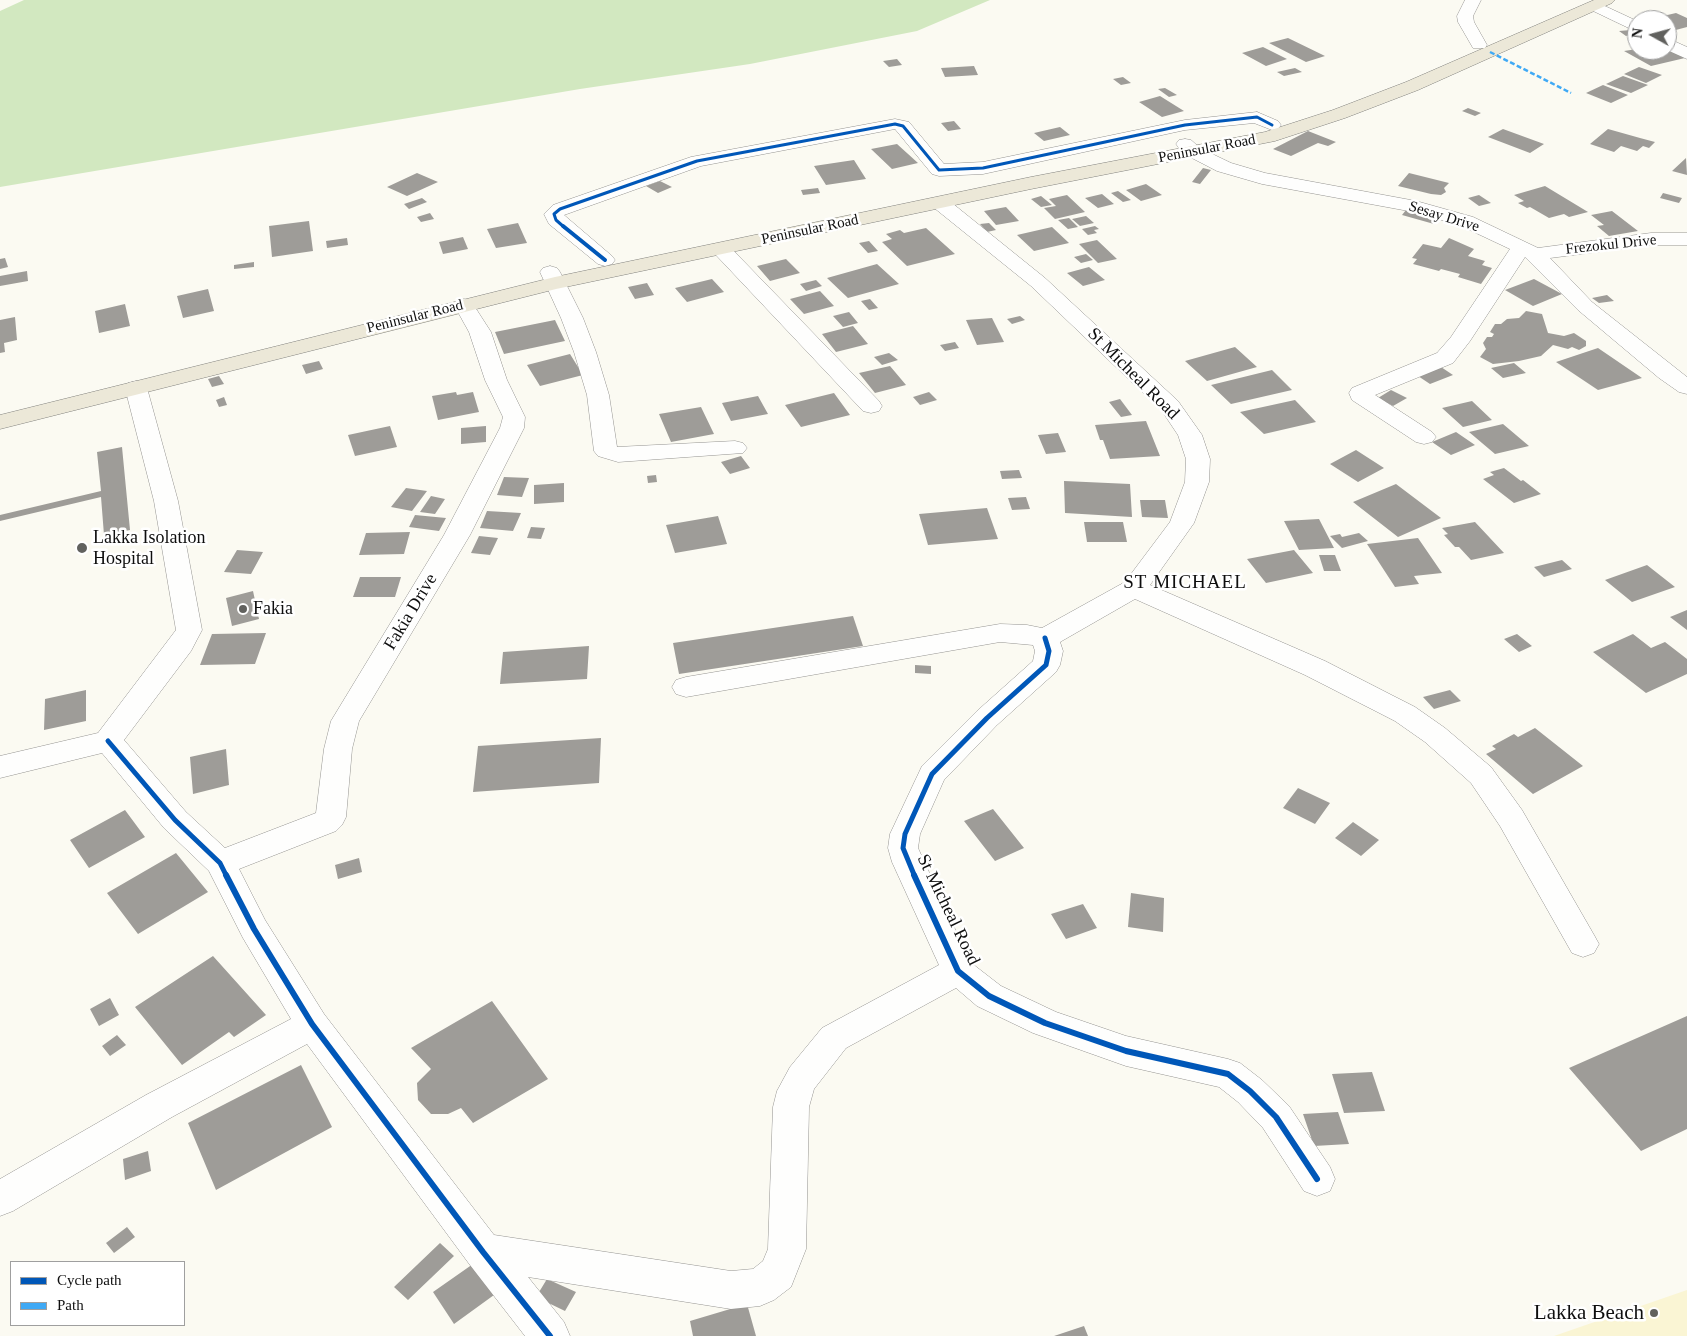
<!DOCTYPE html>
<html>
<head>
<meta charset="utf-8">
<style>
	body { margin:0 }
	#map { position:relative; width:1687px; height:1336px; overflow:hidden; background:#fbfaf2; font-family:"Times New Roman",serif }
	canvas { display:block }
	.legend { position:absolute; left:10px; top:1261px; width:175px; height:65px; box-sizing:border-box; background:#fff; border:1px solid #9f9f9f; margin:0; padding:6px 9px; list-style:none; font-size:15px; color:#0e0e0e }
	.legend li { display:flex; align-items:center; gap:10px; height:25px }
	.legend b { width:25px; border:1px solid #9f9f9f }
	.north { position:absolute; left:1627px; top:10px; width:50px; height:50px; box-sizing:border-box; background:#fff; border:1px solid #9f9f9f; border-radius:50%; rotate:277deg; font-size:14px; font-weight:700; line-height:20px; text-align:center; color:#0e0e0e }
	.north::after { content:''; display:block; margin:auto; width:18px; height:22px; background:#61615e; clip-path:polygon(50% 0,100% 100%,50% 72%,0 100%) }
</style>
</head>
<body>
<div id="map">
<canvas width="1687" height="1336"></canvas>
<ul class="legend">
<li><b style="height:6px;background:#0057b8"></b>Cycle path</li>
<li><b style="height:6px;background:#3fa9f5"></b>Path</li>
</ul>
<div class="north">N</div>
</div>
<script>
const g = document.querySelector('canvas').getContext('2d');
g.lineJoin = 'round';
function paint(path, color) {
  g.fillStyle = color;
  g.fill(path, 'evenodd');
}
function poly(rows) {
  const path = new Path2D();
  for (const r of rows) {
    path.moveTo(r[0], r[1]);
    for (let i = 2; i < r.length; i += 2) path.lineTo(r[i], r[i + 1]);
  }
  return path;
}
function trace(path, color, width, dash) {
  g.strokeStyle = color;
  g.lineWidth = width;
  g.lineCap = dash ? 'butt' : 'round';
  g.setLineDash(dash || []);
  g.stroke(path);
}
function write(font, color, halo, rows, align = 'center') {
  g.font = font + ' "Times New Roman",serif';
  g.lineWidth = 5;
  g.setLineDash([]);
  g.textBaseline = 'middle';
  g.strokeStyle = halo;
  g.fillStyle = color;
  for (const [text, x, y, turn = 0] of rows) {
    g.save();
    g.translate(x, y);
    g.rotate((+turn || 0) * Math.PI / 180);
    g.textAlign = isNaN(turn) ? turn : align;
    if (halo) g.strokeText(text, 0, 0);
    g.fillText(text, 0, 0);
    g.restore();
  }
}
paint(poly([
	[24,0,990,0,917,31,750,64,580,89,0,187,0,11]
]), '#d2e8c0');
paint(poly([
	[1687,1290,1687,1336,1554,1336]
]), '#faf5d4');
paint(poly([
	[1676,13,1687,18,1687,27,1672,31,1667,28,1667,20,1646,20],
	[1631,30,1636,33,1626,36,1619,31],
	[1288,38,1325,56,1306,62,1269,43],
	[1263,47,1287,59,1266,66,1242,53],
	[1637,49,1649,54,1669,50,1685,58,1651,66,1624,51],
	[897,59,902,65,889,67,883,61],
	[974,66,978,75,945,77,941,68],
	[1639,67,1662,75,1646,83,1624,74],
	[1295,68,1302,72,1284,76,1277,72],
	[1623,76,1648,85,1631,93,1606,84],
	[1123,77,1131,83,1121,85,1113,79],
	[1603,85,1628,95,1611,103,1586,93],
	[1165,88,1177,95,1169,97,1158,89],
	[1160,96,1184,111,1162,117,1139,102],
	[1468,108,1481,113,1475,116,1462,111],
	[954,121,961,129,948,131,941,123],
	[1060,127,1070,135,1044,141,1034,133],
	[1503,129,1544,144,1530,153,1488,137],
	[1608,129,1640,138,1655,142,1649,148,1643,146,1637,151,1621,146,1614,152,1590,144],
	[1308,131,1336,142,1328,146,1318,143,1291,156,1273,149],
	[897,144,918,163,892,169,871,149],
	[1686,158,1687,175,1672,171],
	[854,160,866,179,826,185,814,166],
	[1203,168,1211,170,1200,184,1192,182],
	[417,173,438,182,407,196,387,187],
	[1409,173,1449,183,1444,188,1446,192,1441,195,1431,194,1398,186],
	[660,181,672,187,658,193,646,186],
	[1146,184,1162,195,1141,201,1126,190],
	[1545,186,1588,212,1569,217,1564,214,1549,218,1530,207,1527,208,1518,203,1524,201,1514,195],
	[818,188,820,193,803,195,801,190],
	[1118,191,1131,200,1123,202,1111,193],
	[1663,193,1682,198,1679,203,1660,198],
	[1102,194,1114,204,1098,208,1085,198],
	[1067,195,1085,212,1055,219,1044,208,1056,206,1049,199],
	[1479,195,1491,203,1479,206,1468,198],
	[1041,196,1052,205,1041,207,1031,199],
	[422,198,427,202,409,209,404,204],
	[1006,207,1019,221,996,225,984,211],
	[1406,210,1437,219,1434,224,1402,215],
	[1612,211,1638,231,1609,236,1597,226,1604,225,1591,215],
	[430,213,434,219,421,222,417,217],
	[1086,216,1094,223,1080,226,1072,219],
	[1069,218,1078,227,1068,229,1058,220],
	[309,221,313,251,272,257,269,226],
	[518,223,527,243,496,248,487,229],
	[989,223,996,230,987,232,980,224],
	[1095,226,1099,229,1094,230,1097,233,1088,235,1082,229],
	[1052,227,1069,243,1034,251,1017,235],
	[926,228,955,254,907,266,882,242,892,239,886,234,900,230,904,233],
	[463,237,468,249,443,254,439,242],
	[347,238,348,245,327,248,326,241],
	[1449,238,1474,249,1468,256,1485,261,1482,265,1492,268,1481,284,1458,277,1460,274,1441,269,1439,271,1413,264,1417,259,1412,258,1423,244,1441,248],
	[1097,240,1117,259,1098,263,1079,244],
	[869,241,878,251,868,253,859,243],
	[1086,254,1093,260,1081,263,1074,257],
	[5,258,8,267,0,269,0,259],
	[786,259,800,273,770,281,757,266],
	[254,262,254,267,234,269,234,265],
	[877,264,899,284,848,298,827,278],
	[1089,267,1105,280,1083,286,1067,273],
	[27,271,28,281,0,286,0,276],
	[712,279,724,292,687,302,675,288],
	[1534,279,1562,294,1533,306,1505,290],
	[816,280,822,286,806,291,800,284],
	[647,283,654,295,635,299,628,287],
	[208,289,214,311,183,318,177,296],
	[820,291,834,306,804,314,790,299],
	[1607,295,1614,301,1599,303,1592,298],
	[870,299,878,308,869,310,861,301],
	[125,304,130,326,99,333,95,311],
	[1526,311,1542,314,1548,333,1564,336,1574,333,1586,341,1586,346,1579,350,1572,347,1568,349,1553,345,1541,356,1519,361,1493,364,1480,357,1486,349,1483,343,1487,337,1492,337,1494,334,1490,332,1495,324,1501,324,1507,319,1519,318],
	[849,312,858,323,843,327,833,316],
	[1020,316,1025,320,1012,324,1007,319],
	[15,317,17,340,4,343,5,352,0,353,0,320],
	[992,318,1004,342,977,345,966,320],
	[555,320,565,341,504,354,495,332],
	[853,326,868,344,836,352,822,334],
	[955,342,959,348,945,351,940,345],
	[1235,347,1257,367,1207,381,1185,361],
	[1598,348,1642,378,1598,390,1556,362],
	[889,353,898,360,882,365,874,357],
	[570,354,583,375,540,386,527,365],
	[319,361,323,369,306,374,302,365],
	[1514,363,1526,373,1503,378,1491,368],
	[890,366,906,385,875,393,859,373],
	[1441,367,1453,375,1430,384,1418,376],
	[1272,370,1292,390,1231,404,1211,385],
	[219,376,224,384,212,387,208,379],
	[1391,390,1407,398,1393,406,1378,398],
	[456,392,457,395,473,392,479,412,438,420,432,396],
	[929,392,937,400,920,405,913,397],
	[834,393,850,415,801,427,785,405],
	[758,396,768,414,731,421,722,403],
	[224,397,227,405,219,407,216,400],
	[1120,399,1132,415,1121,417,1109,402],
	[1295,400,1316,422,1264,434,1240,412],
	[1472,401,1492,420,1463,427,1442,408],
	[701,407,714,434,671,442,659,414],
	[1146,421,1160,456,1110,459,1103,440,1100,440,1095,425],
	[1503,424,1529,446,1495,454,1469,432],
	[390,426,397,447,355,456,348,435],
	[486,426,486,442,461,444,461,428],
	[1456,432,1475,445,1451,455,1432,442],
	[1058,433,1066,452,1046,454,1038,435],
	[122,447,130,530,104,535,101,497,0,521,0,515,101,491,97,452],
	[1356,450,1384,468,1358,482,1330,464],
	[741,456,750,468,730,474,721,462],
	[1504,468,1521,481,1523,480,1541,494,1514,503,1483,479,1494,475,1490,472],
	[1019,470,1022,478,1002,479,1000,471],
	[656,475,657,482,648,483,647,476],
	[504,477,529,478,522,497,497,495],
	[1064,481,1130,484,1132,517,1065,513],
	[564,483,564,502,534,504,534,485],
	[1396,484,1441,518,1398,537,1353,502],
	[406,488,427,491,412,511,391,507],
	[431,496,445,499,435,514,420,512],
	[1026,497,1030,509,1012,510,1008,498],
	[1140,500,1165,500,1168,518,1142,517],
	[987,508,998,539,928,545,919,514],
	[487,511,521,513,513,531,480,528],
	[415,515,446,518,439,531,409,527],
	[718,516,727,544,675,553,666,525],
	[1319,519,1334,548,1299,550,1284,521],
	[1084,522,1123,522,1127,542,1087,542],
	[1475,522,1504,553,1471,560,1459,547,1455,547,1444,535,1448,534,1442,528],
	[531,527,545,528,541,539,527,538],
	[410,532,404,554,359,555,366,533],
	[1359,533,1368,541,1342,548,1330,536,1340,534,1342,537],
	[479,536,498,538,490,555,471,553],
	[1418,538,1442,573,1414,576,1419,584,1395,587,1367,544],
	[237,550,263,552,251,574,224,572],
	[1294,550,1313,573,1266,583,1247,559],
	[1319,555,1335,555,1341,571,1324,571],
	[1562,560,1572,569,1544,577,1534,567],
	[1647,565,1675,587,1632,602,1605,580],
	[360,577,401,577,395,597,353,597],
	[253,591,259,619,232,626,226,598],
	[1687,610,1687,630,1670,617],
	[853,616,863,646,679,674,673,643],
	[266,633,255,664,200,665,212,634],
	[1517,634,1532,646,1519,652,1504,639],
	[1633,634,1651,648,1665,642,1687,659,1687,674,1646,693,1593,652],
	[589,646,587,679,500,684,503,652],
	[915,665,931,666,931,674,915,673],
	[86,690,86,721,44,730,45,699],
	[1450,690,1461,701,1434,709,1423,697],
	[1535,728,1583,766,1533,794,1486,754,1496,749,1492,746,1514,734,1518,737],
	[601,738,599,783,473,792,478,746],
	[226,749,229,785,193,794,190,757],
	[1298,788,1330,803,1315,824,1283,808],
	[993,809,1024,848,995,861,964,821],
	[125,810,145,837,89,868,70,840],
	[1353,822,1379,840,1361,856,1335,838],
	[176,853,208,892,138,934,107,893],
	[359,858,362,872,338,879,335,865],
	[1131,893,1164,898,1163,932,1128,927],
	[1083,904,1097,928,1066,939,1051,914],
	[213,956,266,1015,234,1037,229,1032,182,1065,135,1007],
	[110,998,119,1015,99,1026,90,1009],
	[492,1001,548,1079,473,1123,461,1108,448,1114,431,1114,418,1100,417,1083,431,1069,411,1048],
	[1687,1016,1687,1129,1641,1151,1569,1068],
	[117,1035,126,1045,110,1056,102,1046],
	[301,1065,332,1127,216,1190,188,1123],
	[1372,1072,1385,1111,1344,1113,1332,1074],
	[1338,1112,1349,1144,1314,1146,1303,1114],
	[148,1151,151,1171,125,1180,123,1159],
	[127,1227,135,1237,114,1253,106,1243],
	[440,1243,454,1256,408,1300,394,1287],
	[473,1264,494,1295,454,1324,433,1292],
	[547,1279,576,1292,565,1311,536,1297],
	[747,1304,756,1336,693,1336,690,1321],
	[1084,1326,1088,1336,1054,1336]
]), '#9e9c98');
const minor = poly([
	[1465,0,1481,0,1473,16,1474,22,1487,45,1485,48,1473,48,1458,22,1457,16,1465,0],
	[1594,1,1637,21,1637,32,1589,9,1586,6,1589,3,1594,1],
	[1667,38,1687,47,1687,59,1667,50,1667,38],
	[1257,112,1278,121,1281,125,1278,129,1272,130,1254,123,1185,130,983,174,939,176,932,174,895,129,701,166,564,215,612,256,615,260,612,264,605,266,598,264,549,224,544,214,553,205,691,157,895,119,909,122,944,164,983,162,1185,120,1257,112],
	[1185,139,1191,140,1200,148,1231,163,1265,173,1416,201,1473,217,1538,248,1651,233,1687,233,1687,245,1651,245,1550,258,1592,302,1687,377,1687,394,1679,392,1659,378,1578,310,1525,257,1470,341,1453,363,1375,395,1432,432,1436,437,1432,442,1424,444,1416,442,1352,400,1349,393,1352,388,1437,353,1451,337,1510,249,1459,225,1414,212,1262,184,1217,171,1188,156,1179,148,1176,144,1179,140,1185,139],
	[940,197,947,199,1045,278,1178,401,1202,435,1210,459,1209,482,1194,523,1150,585,1325,661,1415,707,1445,728,1491,767,1522,810,1594,935,1599,944,1594,953,1583,957,1572,953,1500,826,1471,783,1425,742,1395,721,1305,675,1135,599,1060,642,1063,651,1060,665,1056,672,997,725,944,780,920,834,918,848,970,962,1001,986,1056,1012,1126,1036,1228,1059,1240,1063,1262,1080,1289,1106,1330,1167,1335,1179,1330,1191,1317,1196,1304,1191,1263,1128,1238,1102,1219,1087,1126,1066,1033,1033,977,1006,956,988,846,1048,814,1089,809,1107,806,1249,791,1287,774,1300,760,1306,731,1309,528,1277,564,1322,570,1336,525,1336,470,1265,307,1044,172,1117,13,1211,0,1216,0,1179,146,1095,291,1019,243,938,209,871,164,828,102,753,0,778,0,756,98,733,176,630,154,501,125,388,128,383,136,381,144,383,147,388,178,501,202,630,191,651,124,740,186,812,225,848,316,813,324,749,331,721,444,535,500,428,503,417,485,380,469,332,454,305,457,301,464,299,471,301,491,332,507,380,525,417,524,428,470,535,359,721,352,749,346,817,342,825,336,831,239,869,265,920,324,1014,494,1235,731,1271,753,1269,763,1261,768,1249,773,1107,777,1091,790,1067,822,1028,939,965,892,862,888,848,890,834,922,766,977,711,1033,661,1035,651,1033,645,1000,642,686,697,676,694,672,687,676,680,686,677,1000,624,1027,625,1042,628,1125,582,1170,522,1185,482,1186,459,1178,435,1162,411,1031,286,933,207,930,203,933,199,940,197],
	[721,243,728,245,879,401,882,406,879,411,871,413,863,411,714,253,711,249,714,245,721,243],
	[550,266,557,268,560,272,583,318,596,352,609,395,617,447,735,441,743,443,747,448,743,453,618,462,598,456,594,451,587,395,574,352,561,318,540,272,543,268,550,266]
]);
const major = poly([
	[1594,0,1615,0,1612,3,1418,90,1345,118,1275,141,1031,189,556,289,0,429,0,415,555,277,1031,177,1265,132,1333,110,1406,82,1594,0]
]);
trace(minor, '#959491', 1);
trace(major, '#82827e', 1);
paint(minor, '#fefefd');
paint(major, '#ece8d8');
trace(poly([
	[1490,52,1571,93]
]), '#3fa9f5', 2.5, [5, 2.5]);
trace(poly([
	[564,227,556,220,554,214,560,209,697,161,895,124,903,126,939,170,983,168,1185,125,1257,117,1272,125]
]), '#0057b8', 3);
trace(poly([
	[563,226,605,260]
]), '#0057b8', 4);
trace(poly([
	[108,741,175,820,220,863,227,877],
	[915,877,903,848,905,834,932,774,987,718,1046,665,1049,651,1045,638]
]), '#0057b8', 5);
trace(poly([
	[226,875,254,929,312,1024,483,1252,550,1336],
	[914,875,958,971,989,996,1045,1023,1126,1051,1228,1074,1250,1091,1276,1117,1317,1179]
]), '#0057b8', 6);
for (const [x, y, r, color] of [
	[82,548,6,"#61615e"],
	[243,609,5,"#61615e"],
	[1654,1313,5,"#61615e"]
]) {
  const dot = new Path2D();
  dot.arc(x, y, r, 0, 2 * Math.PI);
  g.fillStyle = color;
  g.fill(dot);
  trace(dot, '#fff', 2);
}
write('15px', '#0e0e0e', '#fff', [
	["Peninsular Road",1207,149,-11],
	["Sesay Drive",1444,217,17],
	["Peninsular Road",810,230,-12],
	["Frezokul Drive",1611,245,-6],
	["Peninsular Road",415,317,-14]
]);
write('18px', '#0e0e0e', '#fff', [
	["St Micheal Road",1133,374,45],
	["Fakia Drive",411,612,-59],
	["St Micheal Road",948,910,64]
]);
write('18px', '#0e0e0e', '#fff', [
	["Lakka Isolation",93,538],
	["Hospital",93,559],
	["Fakia",253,609]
], 'left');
g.letterSpacing = '1px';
write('19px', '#0e0e0e', '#fff', [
	["ST MICHAEL",1185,583]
]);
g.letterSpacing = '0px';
write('21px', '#0e0e0e', '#fff', [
	["Lakka Beach",1644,1313]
], 'right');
</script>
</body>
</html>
